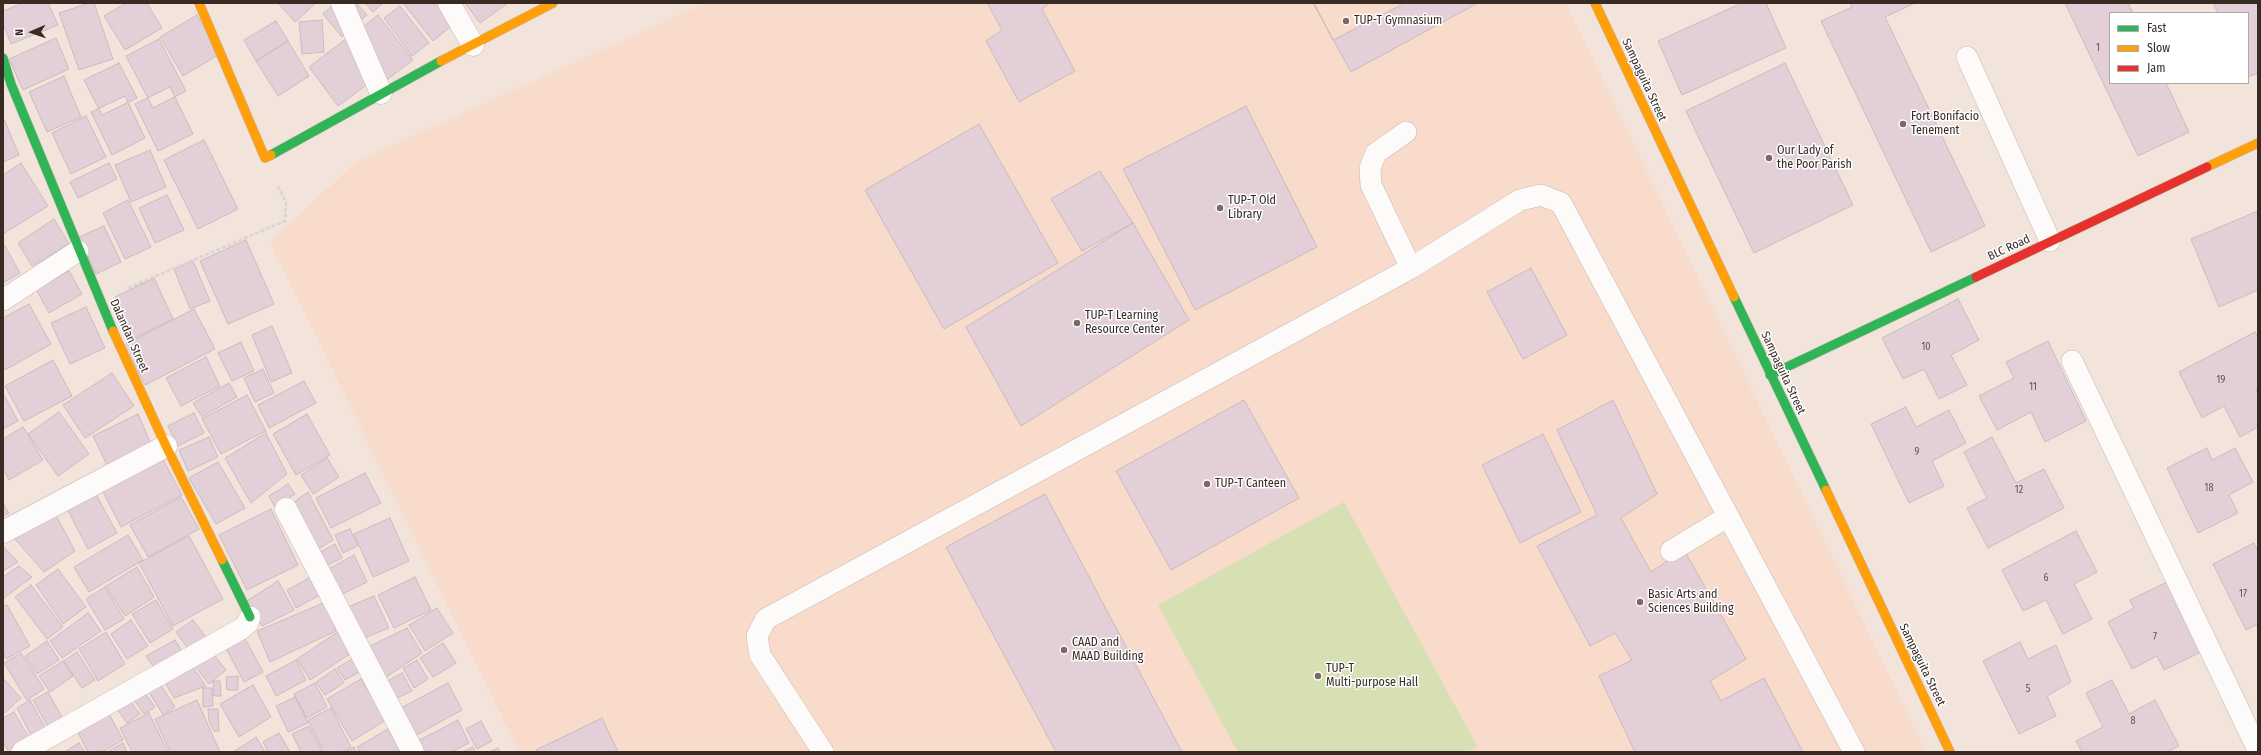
<!DOCTYPE html>
<html>
<head>
<meta charset="utf-8">
<style>
	body { margin:0 }
	#map { position:relative; width:2261px; height:755px; overflow:hidden; background:#f2e3db; font-family:"Fira Sans Condensed",sans-serif }
	canvas { display:block }
	.frame { position:absolute; inset:0; border:4px solid #382b24; pointer-events:none }
	.legend { position:absolute; left:2109px; top:12px; width:140px; height:72px; box-sizing:border-box; background:#fff; border:1px solid #afaaa7; margin:0; padding:5px 7px; list-style:none; font-size:12px; color:#382b24 }
	.legend li { display:flex; align-items:center; gap:8px; height:20px }
	.legend b { width:20px; border:1px solid #afaaa7 }
	.north { position:absolute; left:12px; top:12px; width:40px; height:40px; -webkit-text-stroke:3px #fff; paint-order:stroke; rotate:268deg; font-size:11px; font-weight:700; line-height:16px; text-align:center; color:#382b24 }
	.north::after { content:''; display:block; margin:auto; width:14px; height:18px; background:#382b24; clip-path:polygon(50% 0,100% 100%,50% 72%,0 100%) }
</style>
</head>
<body>
<div id="map">
<canvas width="2261" height="755"></canvas>
<div class="frame"></div>
<ul class="legend">
<li><b style="height:5px;background:#30b455"></b>Fast</li>
<li><b style="height:5px;background:#ff9f0a"></b>Slow</li>
<li><b style="height:5px;background:#e5322d"></b>Jam</li>
</ul>
<div class="north">N</div>
</div>
<script>
const g = document.querySelector('canvas').getContext('2d');
g.lineJoin = 'round';
function paint(path, color) {
  g.fillStyle = color;
  g.fill(path, 'evenodd');
}
function poly(rows) {
  const path = new Path2D();
  for (const r of rows) {
    path.moveTo(r[0], r[1]);
    for (let i = 2; i < r.length; i += 2) path.lineTo(r[i], r[i + 1]);
  }
  return path;
}
function trace(path, color, width, dash) {
  g.strokeStyle = color;
  g.lineWidth = width;
  g.lineCap = dash ? 'butt' : 'round';
  g.setLineDash(dash || []);
  g.stroke(path);
}
function write(font, color, halo, rows, align = 'center') {
  g.font = font + ' "Fira Sans Condensed",sans-serif';
  g.lineWidth = 3;
  g.setLineDash([]);
  g.textBaseline = 'middle';
  g.strokeStyle = halo;
  g.fillStyle = color;
  for (const [text, x, y, turn = 0] of rows) {
    g.save();
    g.translate(x, y);
    g.rotate((+turn || 0) * Math.PI / 180);
    g.textAlign = isNaN(turn) ? turn : align;
    if (halo) g.strokeText(text, 0, 0);
    g.fillText(text, 0, 0);
    g.restore();
  }
}
paint(poly([
	[705,3,1566,3,1926,752,519,752,270,242,356,162]
]), '#f9dbcb');
paint(poly([
	[1344,502,1477,746,1467,752,1238,752,1158,605]
]), '#d7e0b3');
const building = poly([
	[23,3,48,3,58,25,11,44,3,24,3,11,23,3],
	[89,3,94,3,113,59,79,70,59,13,89,3],
	[126,3,147,3,162,28,125,50,104,16,126,3],
	[278,3,316,3,295,22,278,3],
	[335,3,356,3,367,15,342,37,323,14,335,3],
	[365,3,383,3,373,12,365,3],
	[403,3,440,3,456,22,433,41,403,3],
	[465,3,508,3,480,23,465,3],
	[987,3,1050,3,1042,9,1075,71,1019,102,986,41,1002,30,987,3],
	[1313,3,1478,3,1351,72,1313,3],
	[1314,3,1405,3,1333,40,1314,3],
	[1742,3,1766,3,1786,48,1682,95,1658,41,1742,3],
	[1851,3,1915,3,1885,17,1985,226,1931,252,1821,21,1852,7,1851,3],
	[2065,3,2128,3,2133,13,2110,13,2110,83,2166,83,2189,132,2138,156,2065,3],
	[2213,3,2258,3,2258,73,2248,77,2248,13,2218,13,2213,3],
	[400,6,429,43,412,56,384,18,400,6],
	[197,15,220,54,183,76,160,37,197,15],
	[378,15,413,60,388,79,353,35,378,15],
	[322,20,324,52,302,54,299,22,322,20],
	[276,21,288,41,256,61,244,40,276,21],
	[351,35,380,75,338,106,309,67,351,35],
	[56,38,69,69,23,90,9,59,56,38],
	[159,39,186,91,153,108,126,56,159,39],
	[288,41,309,76,278,96,256,61,288,41],
	[119,63,137,98,102,115,84,80,119,63],
	[1785,63,1853,205,1754,253,1686,111,1785,63],
	[64,76,81,117,47,132,29,92,64,76],
	[170,87,193,134,158,151,135,104,170,87],
	[125,96,145,138,112,155,91,112,125,96],
	[1246,106,1317,247,1195,310,1123,169,1246,106],
	[86,116,106,157,71,174,52,133,86,116],
	[3,117,19,155,3,162,3,117],
	[979,124,1058,263,944,329,865,190,979,124],
	[204,140,238,209,198,229,164,160,204,140],
	[150,150,166,187,131,202,115,165,150,150],
	[21,163,48,206,3,234,3,175,21,163],
	[109,163,117,179,78,198,70,182,109,163],
	[1100,171,1133,223,1082,251,1051,199,1100,171],
	[167,195,184,230,155,243,139,208,167,195],
	[128,200,151,247,125,259,103,213,128,200],
	[2258,211,2258,290,2219,307,2191,239,2258,211],
	[54,219,69,244,32,266,18,243,54,219],
	[1133,223,1189,320,1021,426,966,327,1133,223],
	[104,226,121,262,96,274,79,237,104,226],
	[246,240,274,304,228,324,200,261,246,240],
	[5,246,20,273,3,283,3,247,5,246],
	[193,261,210,301,190,309,174,269,193,261],
	[1531,268,1567,335,1523,359,1487,292,1531,268],
	[69,271,82,294,49,313,36,289,69,271],
	[154,278,173,319,134,338,115,297,154,278],
	[1958,299,1979,340,1951,355,1967,385,1939,399,1924,369,1903,379,1882,338,1958,299],
	[29,304,51,344,5,370,3,366,3,318,29,304],
	[86,307,105,348,70,364,51,323,86,307],
	[194,309,215,349,145,385,124,345,194,309],
	[272,326,292,373,271,382,252,335,272,326],
	[2255,332,2258,338,2258,389,2256,390,2258,393,2258,427,2240,437,2224,406,2202,418,2179,372,2255,332],
	[2048,341,2086,421,2045,442,2031,412,1997,430,1979,396,2014,378,2006,362,2048,341],
	[241,342,254,371,232,381,218,353,241,342],
	[206,357,220,386,181,406,166,378,206,357],
	[53,360,72,396,24,421,5,386,53,360],
	[263,369,274,393,255,402,244,378,263,369],
	[112,373,134,406,85,438,63,405,112,373],
	[304,381,316,403,269,428,258,405,304,381],
	[229,383,237,397,202,417,193,403,229,383],
	[3,393,18,421,3,429,3,393],
	[247,395,266,431,221,454,202,419,247,395],
	[1244,400,1299,498,1171,570,1116,471,1244,400],
	[1613,400,1657,494,1621,518,1651,572,1684,550,1746,659,1710,681,1721,701,1764,678,1803,752,1635,752,1599,676,1632,660,1615,633,1590,646,1537,546,1597,515,1557,430,1613,400],
	[1906,407,1916,427,1949,410,1966,443,1932,461,1944,486,1909,503,1871,424,1906,407],
	[59,412,89,454,58,476,28,434,59,412],
	[194,413,204,433,178,446,168,426,194,413],
	[138,414,151,444,107,465,93,436,138,414],
	[307,414,330,455,296,475,273,434,307,414],
	[23,427,43,460,9,480,3,469,3,439,23,427],
	[266,433,287,474,251,503,225,458,266,433],
	[1543,434,1581,512,1520,543,1482,465,1543,434],
	[209,437,218,457,188,471,179,450,209,437],
	[1992,437,2016,483,2044,469,2064,508,1988,548,1967,508,1987,498,1964,452,1992,437],
	[2207,448,2212,460,2235,448,2253,482,2229,495,2238,513,2198,533,2167,468,2207,448],
	[159,452,182,495,121,527,99,484,159,452],
	[327,458,339,477,313,494,301,475,327,458],
	[218,462,245,508,216,524,189,478,218,462],
	[365,473,381,503,331,528,316,498,365,473],
	[288,484,295,494,275,507,269,496,288,484],
	[93,489,117,533,88,549,65,505,93,489],
	[308,492,333,540,312,553,287,507,308,492],
	[1045,494,1182,752,1056,752,946,547,1045,494],
	[181,497,199,529,148,557,130,525,181,497],
	[3,503,9,513,3,516,3,503],
	[52,508,75,551,44,572,14,538,52,508],
	[271,509,298,565,247,590,219,535,271,509],
	[390,518,409,561,373,577,354,534,390,518],
	[350,529,358,546,343,553,335,535,350,529],
	[2076,531,2097,572,2074,584,2092,619,2063,634,2046,600,2023,611,2002,570,2076,531],
	[128,535,143,560,89,592,74,567,128,535],
	[189,536,223,599,173,626,139,563,189,536],
	[2254,543,2258,551,2258,624,2246,630,2213,564,2254,543],
	[335,544,342,558,319,569,313,556,335,544],
	[3,546,18,562,3,571,3,546],
	[354,555,367,582,336,597,323,572,354,555],
	[19,566,32,577,3,599,3,577,19,566],
	[137,567,154,597,125,616,106,586,137,567],
	[58,569,86,607,63,624,36,585,58,569],
	[315,575,324,593,296,608,287,590,315,575],
	[415,577,431,610,394,628,378,595,415,577],
	[278,581,294,610,262,626,247,601,278,581],
	[2167,582,2201,652,2164,670,2157,656,2132,669,2108,622,2134,608,2130,600,2167,582],
	[31,585,63,627,47,639,15,597,31,585],
	[105,587,124,619,105,630,86,599,105,587],
	[374,596,389,628,359,640,343,609,374,596],
	[156,600,173,629,150,643,132,614,156,600],
	[328,601,336,631,270,662,257,631,328,601],
	[7,605,30,646,6,659,3,652,3,606,7,605],
	[437,608,453,633,425,651,409,625,437,608],
	[88,613,101,631,62,658,50,641,88,613],
	[131,620,148,646,127,659,111,634,131,620],
	[193,620,206,637,189,650,176,632,193,620],
	[407,628,422,653,379,682,364,649,407,628],
	[241,631,263,672,244,682,222,641,241,631],
	[339,631,353,652,310,680,297,659,339,631],
	[106,632,125,664,98,681,79,649,106,632],
	[175,640,184,655,153,666,146,656,175,640],
	[47,641,59,660,37,674,25,656,47,641],
	[2020,642,2028,659,2056,645,2071,682,2047,696,2056,716,2019,734,1983,661,2020,642],
	[443,643,456,663,433,677,420,658,443,643],
	[211,651,226,670,209,684,194,665,211,651],
	[77,652,95,680,82,688,64,661,77,652],
	[21,653,44,689,27,700,4,663,21,653],
	[354,658,361,671,345,680,337,668,354,658],
	[296,660,306,680,276,696,266,676,296,660],
	[417,660,428,679,414,688,403,668,417,660],
	[63,661,73,676,50,692,39,676,63,661],
	[189,662,206,686,174,698,162,677,189,662],
	[335,669,344,683,325,695,316,682,335,669],
	[402,673,412,691,393,700,384,683,402,673],
	[238,676,238,690,227,690,226,677,238,676],
	[3,678,21,698,3,714,3,678],
	[157,679,175,707,163,715,146,687,157,679],
	[361,679,386,720,352,741,327,699,361,679],
	[2112,680,2129,714,2155,700,2179,746,2167,752,2082,752,2076,741,2103,727,2086,693,2112,680],
	[213,681,220,681,221,696,214,696,213,681],
	[315,683,327,707,307,718,294,694,315,683],
	[448,683,462,710,411,738,397,710,448,683],
	[253,685,271,717,239,737,220,704,253,685],
	[141,688,155,707,144,714,130,694,141,688],
	[203,688,212,688,213,706,203,707,203,688],
	[48,692,65,723,50,731,33,700,48,692],
	[126,696,140,714,127,723,114,705,126,696],
	[295,697,308,723,288,732,276,706,295,697],
	[30,700,48,733,34,741,17,708,30,700],
	[197,700,220,752,170,752,155,719,197,700],
	[106,708,123,740,102,752,88,752,75,727,106,708],
	[331,708,351,747,342,752,324,752,308,720,331,708],
	[208,709,218,709,219,731,214,731,209,721,208,709],
	[14,712,31,741,14,752,9,752,3,742,3,718,14,712],
	[149,713,168,752,132,752,120,728,149,713],
	[602,718,618,752,537,752,536,750,602,718],
	[458,720,469,743,452,752,418,752,414,743,458,720],
	[481,721,492,741,477,749,466,729,481,721],
	[309,726,322,752,301,752,292,734,309,726],
	[388,729,401,752,360,752,357,747,388,729],
	[279,733,290,752,268,752,263,742,279,733],
	[256,737,265,752,233,752,256,737],
	[79,743,85,752,64,752,79,743],
	[123,743,127,752,107,752,123,743],
	[354,747,356,752,345,752,354,747],
	[473,747,475,752,463,752,473,747],
	[498,748,500,752,489,752,498,748]
]);
paint(building, '#e3cfd8');
trace(building, '#c8bcbd', 1);
const lane = poly([
	[1967,57,2050,241],
	[1406,132,1376,153,1370,168,1371,185,1411,268],
	[3,300,78,251],
	[2072,361,2258,750],
	[1671,551,1727,517],
	[22,752,241,629,247,624,250,617],
	[823,752,760,655,757,636,766,619,1411,268,1520,200,1541,195,1561,203,1854,752]
]);
const street = poly([
	[342,3,381,93],
	[449,3,473,45],
	[286,509,413,752],
	[3,532,166,446]
]);
const fast = poly([
	[3,58,11,84,113,331],
	[271,155,441,61],
	[1734,297,1826,490],
	[1770,375,1976,277],
	[222,560,250,617]
]);
const slow = poly([
	[199,3,265,158,271,155],
	[1595,3,1734,297],
	[441,61,553,3],
	[2207,167,2258,143],
	[113,331,166,446,222,560],
	[1826,490,1950,752]
]);
const jam = poly([
	[1976,277,2207,167]
]);
trace(lane, '#c7b9b2', 22);
trace(street, '#c7b9b2', 23);
trace(fast, '#c7b9b2', 10);
trace(slow, '#c7b9b2', 10);
trace(jam, '#c7b9b2', 10);
trace(poly([
	[128,288,285,221,286,202,277,185]
]), '#d8d4d1', 2.5, [4, 2]);
trace(lane, '#fdfbfa', 21);
trace(street, '#fdfbfa', 22);
trace(fast, '#30b455', 9);
trace(slow, '#ff9f0a', 9);
trace(jam, '#e5322d', 9);
for (const [x, y, r, color] of [
	[1346,21,4,"#796b64"],
	[1903,124,4,"#796b64"],
	[1769,158,4,"#796b64"],
	[1220,208,4,"#796b64"],
	[1077,323,4,"#796b64"],
	[1207,484,4,"#796b64"],
	[1640,602,4,"#796b64"],
	[1064,650,4,"#796b64"],
	[1318,676,4,"#796b64"]
]) {
  const dot = new Path2D();
  dot.arc(x, y, r, 0, 2 * Math.PI);
  g.fillStyle = color;
  g.fill(dot);
  trace(dot, '#fff', 1.5);
}
write('10px', '#635451', null, [
	["1",2098,48],
	["10",1926,347],
	["19",2221,380],
	["11",2033,387],
	["9",1917,452],
	["18",2209,488],
	["12",2019,490],
	["6",2046,578],
	["17",2243,594],
	["7",2155,637],
	["5",2028,689],
	["8",2133,721]
]);
write('12px', '#382b24', '#fff', [
	["TUP-T Gymnasium",1354,21],
	["Fort Bonifacio",1911,117],
	["Tenement",1911,131],
	["Our Lady of",1777,151],
	["the Poor Parish",1777,165],
	["TUP-T Old",1228,201],
	["Library",1228,215],
	["TUP-T Learning",1085,316],
	["Resource Center",1085,330],
	["TUP-T Canteen",1215,484],
	["Basic Arts and",1648,595],
	["Sciences Building",1648,609],
	["CAAD and",1072,643],
	["MAAD Building",1072,657],
	["TUP-T",1326,669],
	["Multi-purpose Hall",1326,683]
], 'left');
write('12px', '#382b24', '#fff', [
	["Sampaguita Street",1644,80,65],
	["BLC Road",2009,248,-25],
	["Dalandan Street",129,336,66],
	["Sampaguita Street",1783,373,65],
	["Sampaguita Street",1922,665,64]
]);
</script>
</body>
</html>
